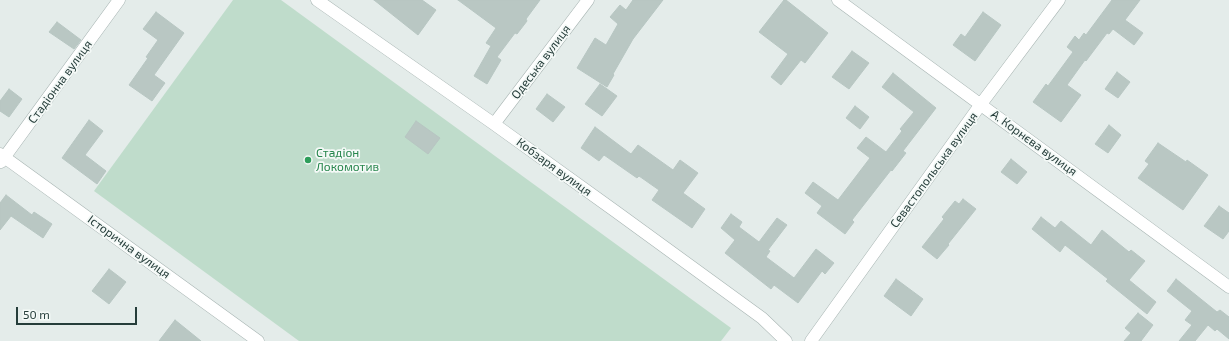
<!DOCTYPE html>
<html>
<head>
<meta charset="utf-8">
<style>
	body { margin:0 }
	#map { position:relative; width:1229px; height:341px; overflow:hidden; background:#e4ecea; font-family:"Exo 2",sans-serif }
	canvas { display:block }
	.scale { position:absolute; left:16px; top:307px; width:121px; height:18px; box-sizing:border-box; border:2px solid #253d3a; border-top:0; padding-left:5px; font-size:12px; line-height:14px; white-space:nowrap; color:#253d3a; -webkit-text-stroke:3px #f4f9f7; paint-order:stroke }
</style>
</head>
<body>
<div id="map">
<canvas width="1229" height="341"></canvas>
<div class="scale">50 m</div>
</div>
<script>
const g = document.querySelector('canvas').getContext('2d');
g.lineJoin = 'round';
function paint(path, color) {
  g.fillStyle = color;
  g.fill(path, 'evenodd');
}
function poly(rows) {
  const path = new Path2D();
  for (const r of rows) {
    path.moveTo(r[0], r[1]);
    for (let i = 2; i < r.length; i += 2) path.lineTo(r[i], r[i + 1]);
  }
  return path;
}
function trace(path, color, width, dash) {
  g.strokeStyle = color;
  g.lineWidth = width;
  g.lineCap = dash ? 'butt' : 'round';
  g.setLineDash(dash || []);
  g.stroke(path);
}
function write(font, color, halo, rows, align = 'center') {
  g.font = font + ' "Exo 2",sans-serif';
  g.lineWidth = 3.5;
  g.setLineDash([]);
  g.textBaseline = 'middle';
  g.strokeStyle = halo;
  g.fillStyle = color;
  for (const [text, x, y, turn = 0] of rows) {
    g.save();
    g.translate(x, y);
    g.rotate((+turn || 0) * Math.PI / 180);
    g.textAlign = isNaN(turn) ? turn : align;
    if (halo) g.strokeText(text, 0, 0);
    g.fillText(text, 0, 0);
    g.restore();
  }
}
paint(poly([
	[233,0,281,0,731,328,721,341,299,341,94,191]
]), '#bfdccb');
const building = poly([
	[374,0,422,0,436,10,418,35,374,0],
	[458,0,540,0,526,19,527,21,517,34,515,33,497,57,501,60,487,84,474,76,491,46,486,43,496,28,458,0],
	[633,0,663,0,633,39,613,74,614,75,607,87,577,68,595,38,606,45,618,24,610,17,620,5,626,10,633,0],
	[784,0,786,0,828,33,805,63,801,60,781,85,771,77,788,54,759,32,784,0],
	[1112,0,1140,0,1125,20,1143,33,1134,45,1113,29,1109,34,1107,33,1086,61,1085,60,1067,85,1081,95,1061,122,1033,102,1046,84,1048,86,1073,52,1067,47,1075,36,1079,40,1084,33,1086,35,1112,0],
	[156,12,184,33,154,75,165,83,152,101,129,85,148,58,146,57,158,40,143,29,156,12],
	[983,12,1001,25,975,61,953,45,961,34,965,37,983,12],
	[57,22,81,40,74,49,49,32,57,22],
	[852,51,869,63,849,89,832,77,852,51],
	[1117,72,1130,82,1118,98,1105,89,1117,72],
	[893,73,936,108,903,151,906,153,892,171,891,170,852,220,854,222,845,234,817,213,822,206,805,193,813,182,838,200,870,158,857,148,866,137,886,152,902,131,900,129,914,112,882,87,893,73],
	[600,84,617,96,602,116,585,104,600,84],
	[9,89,22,99,9,117,0,111,0,101,9,89],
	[547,94,565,107,553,122,536,109,547,94],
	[855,106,869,117,860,129,846,118,855,106],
	[89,120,103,131,85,155,106,171,97,184,62,158,89,120],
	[416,121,440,138,428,154,405,137,416,121],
	[1109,125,1121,135,1108,153,1095,144,1109,125],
	[595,127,631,154,638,145,673,170,680,160,698,173,683,193,705,209,692,228,652,200,659,190,639,176,637,178,604,155,599,161,581,148,595,127],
	[1158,143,1186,162,1187,160,1208,175,1183,210,1138,178,1149,164,1145,161,1158,143],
	[1011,159,1027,172,1017,184,1001,172,1011,159],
	[6,195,32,215,34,212,52,224,43,238,11,216,0,230,0,203,6,195],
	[963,199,976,209,948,244,949,245,937,259,922,247,944,219,942,217,955,201,959,204,963,199],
	[1219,206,1229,213,1229,231,1223,239,1204,226,1219,206],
	[731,214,742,222,739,227,759,242,777,218,787,225,768,250,770,251,766,257,794,278,816,249,834,263,825,274,822,271,798,303,774,285,771,289,725,253,735,240,721,228,731,214],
	[1041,217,1055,228,1061,221,1091,245,1102,230,1129,252,1131,250,1145,261,1129,280,1156,302,1147,314,1106,281,1108,279,1065,245,1060,252,1032,229,1041,217],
	[109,269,126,282,109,304,92,291,109,269],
	[896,279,923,299,911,316,884,296,896,279],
	[1176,279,1217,312,1220,310,1229,317,1229,339,1217,329,1215,331,1208,325,1195,341,1179,341,1192,325,1185,320,1192,311,1167,291,1176,279],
	[1138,313,1153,325,1141,341,1124,341,1131,333,1125,328,1138,313],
	[175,320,201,341,159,341,175,320]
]);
paint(building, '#b9c7c3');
trace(building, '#b7c6c2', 1);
const minor = poly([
	[317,0,494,124,615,211,762,318,786,341],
	[838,0,1229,287],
	[494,124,588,0],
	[0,154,258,341],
	[1,162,119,0],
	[811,341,981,104,1059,0]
]);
trace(minor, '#a7b4b2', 13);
trace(minor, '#fff', 12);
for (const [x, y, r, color] of [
	[308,160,4,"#2e9e5b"]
]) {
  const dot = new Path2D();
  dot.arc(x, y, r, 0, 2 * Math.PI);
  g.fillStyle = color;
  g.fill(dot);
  trace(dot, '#f4f9f7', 1.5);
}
write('12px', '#253d3a', '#f4f9f7', [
	["Одеська вулиця",541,62,-53],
	["Стадіонна вулиця",60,82,-54],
	["А. Корнєва вулиця",1034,143,36],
	["Кобзаря вулиця",554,167,36],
	["Севастопольська вулиця",934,170,-54],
	["Історична вулиця",129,247,36]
]);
write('12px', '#27864d', '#f4f9f7', [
	["Стадіон",316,153],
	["Локомотив",316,167]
], 'left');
</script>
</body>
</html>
